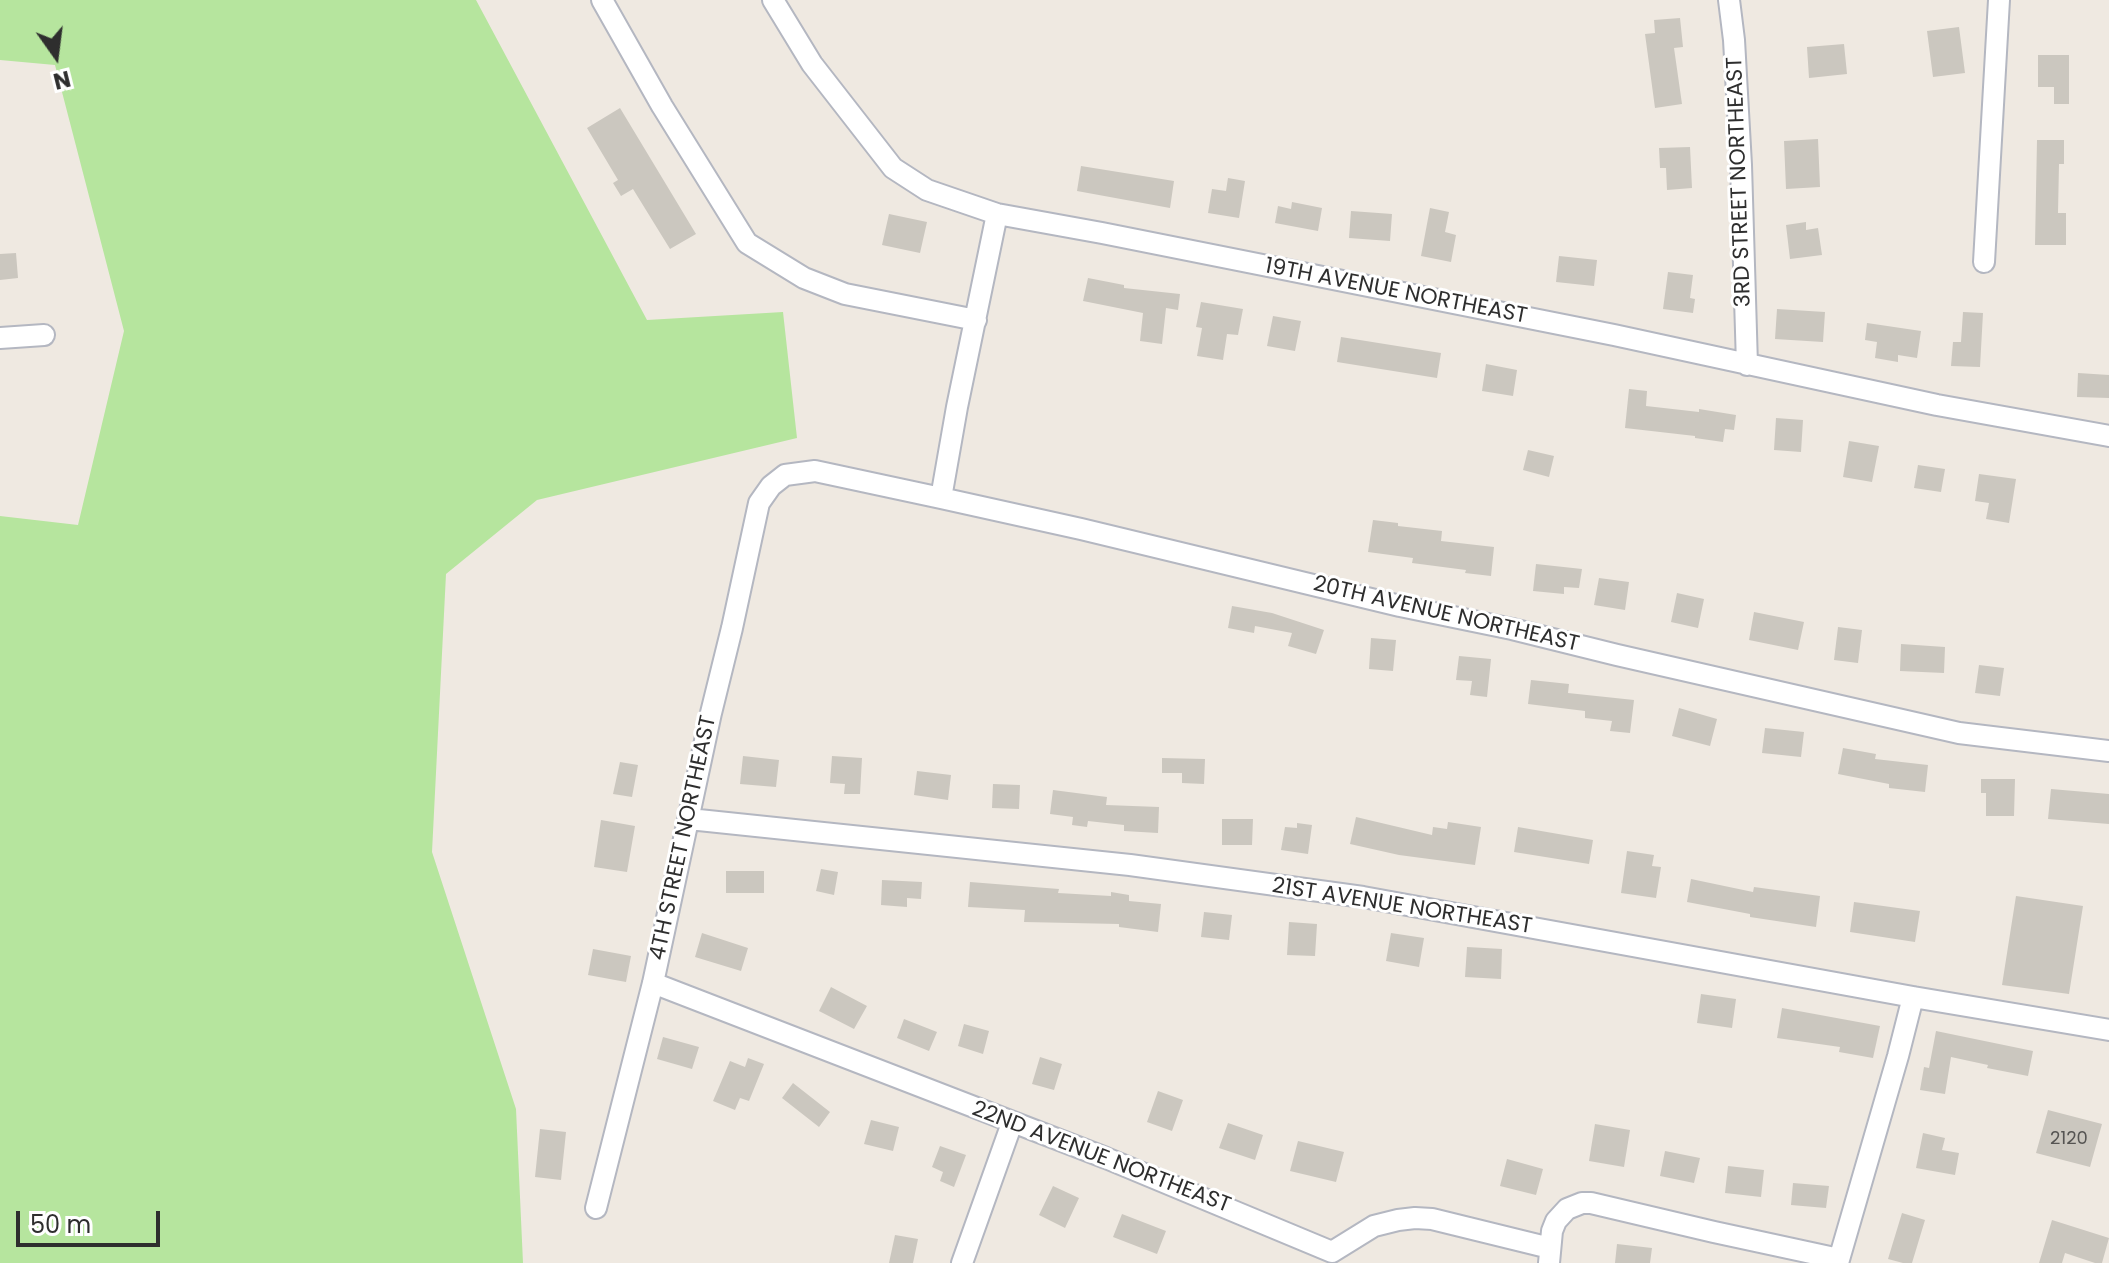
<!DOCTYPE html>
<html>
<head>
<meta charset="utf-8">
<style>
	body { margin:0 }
	#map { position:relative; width:2109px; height:1263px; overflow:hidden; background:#efe9e1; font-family:Poppins,sans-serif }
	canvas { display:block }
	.north { position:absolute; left:16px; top:16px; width:80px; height:80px; -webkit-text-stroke:6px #fff; paint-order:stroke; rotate:166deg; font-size:22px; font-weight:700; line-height:32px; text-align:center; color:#2e2e2e }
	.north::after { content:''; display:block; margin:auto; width:28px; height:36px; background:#2e2e2e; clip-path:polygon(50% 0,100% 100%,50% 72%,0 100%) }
	.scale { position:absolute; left:16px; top:1211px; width:144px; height:36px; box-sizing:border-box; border:4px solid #2e2e2e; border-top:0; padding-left:10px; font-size:24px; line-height:28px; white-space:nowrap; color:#2e2e2e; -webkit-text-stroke:6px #fff; paint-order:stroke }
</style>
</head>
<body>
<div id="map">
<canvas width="2109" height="1263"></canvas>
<div class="north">N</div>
<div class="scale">50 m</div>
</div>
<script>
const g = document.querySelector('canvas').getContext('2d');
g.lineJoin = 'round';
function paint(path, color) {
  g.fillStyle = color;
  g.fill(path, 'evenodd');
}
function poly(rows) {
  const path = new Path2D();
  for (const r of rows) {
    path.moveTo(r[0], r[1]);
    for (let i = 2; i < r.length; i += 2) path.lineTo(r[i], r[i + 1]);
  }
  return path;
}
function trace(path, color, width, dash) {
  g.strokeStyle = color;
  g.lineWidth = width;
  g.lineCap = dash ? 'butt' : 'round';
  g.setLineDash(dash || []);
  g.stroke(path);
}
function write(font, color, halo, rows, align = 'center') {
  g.font = font + ' Poppins,sans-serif';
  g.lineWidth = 6;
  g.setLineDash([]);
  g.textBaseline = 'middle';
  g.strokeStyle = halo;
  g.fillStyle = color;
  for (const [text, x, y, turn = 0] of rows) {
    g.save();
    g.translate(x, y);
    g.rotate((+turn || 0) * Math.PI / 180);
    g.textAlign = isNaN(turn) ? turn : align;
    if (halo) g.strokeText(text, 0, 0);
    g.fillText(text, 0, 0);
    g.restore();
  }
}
paint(poly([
	[0,0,476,0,647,320,783,312,797,438,537,500,446,574,432,852,516,1109,523,1263,0,1263,0,516,78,525,124,331,55,65,0,60]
]), '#b6e59e');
paint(poly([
	[1680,18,1683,47,1674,48,1682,104,1655,108,1645,34,1655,33,1654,20],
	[1959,27,1965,73,1933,77,1927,31],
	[1844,44,1847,74,1809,78,1807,47],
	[2038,55,2069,55,2069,104,2054,104,2054,87,2038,87],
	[620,108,696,234,670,249,633,189,621,196,613,183,618,180,587,128],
	[1818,139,1820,187,1786,189,1784,141],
	[2037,140,2064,140,2064,164,2059,164,2058,213,2066,213,2066,245,2035,245],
	[1690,147,1692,188,1667,190,1666,168,1660,168,1659,148],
	[1081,166,1174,181,1170,208,1077,191],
	[1228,178,1245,181,1239,218,1208,213,1212,189,1226,191],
	[1292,202,1322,208,1318,231,1275,223,1278,206,1291,209],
	[1430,208,1449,212,1445,232,1456,235,1451,262,1421,256],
	[1351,211,1392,214,1390,241,1349,238],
	[889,214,927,222,920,253,882,245],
	[1806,222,1806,230,1818,228,1822,255,1790,259,1786,225],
	[16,253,18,278,0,280,0,254],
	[1559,256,1597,260,1594,286,1556,282],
	[1668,272,1693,275,1690,298,1695,299,1693,313,1663,309],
	[1088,278,1124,285,1124,288,1180,294,1178,310,1166,308,1162,344,1140,341,1143,313,1083,301],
	[1201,302,1243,309,1238,335,1227,334,1223,360,1197,356,1202,328,1196,327],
	[1777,309,1825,312,1823,342,1775,339],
	[1963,312,1983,313,1980,367,1951,366,1953,342,1961,342],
	[1273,316,1301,321,1295,351,1267,346],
	[1867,323,1921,331,1917,358,1898,355,1898,362,1875,358,1877,342,1865,340],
	[1341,337,1441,353,1437,378,1337,362],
	[1486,364,1517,370,1513,396,1482,391],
	[2078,373,2109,375,2109,398,2077,397],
	[1629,389,1647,391,1646,406,1699,412,1699,409,1736,415,1734,430,1725,429,1723,442,1695,438,1695,436,1625,428],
	[1776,418,1803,420,1801,452,1774,450],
	[1849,441,1879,446,1872,482,1843,477],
	[1528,450,1554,456,1549,477,1523,470],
	[1918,465,1945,469,1941,492,1914,488],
	[1979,474,2016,479,2009,523,1986,519,1989,503,1975,501],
	[1373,520,1398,523,1398,526,1442,531,1441,541,1494,547,1491,576,1465,573,1466,570,1412,563,1413,558,1368,552],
	[1536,564,1582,569,1579,588,1564,587,1564,594,1533,591],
	[1599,578,1629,582,1625,610,1594,605],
	[1677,593,1704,599,1698,628,1671,622],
	[1232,606,1272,613,1324,630,1316,654,1288,646,1292,633,1255,626,1254,633,1228,628],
	[1754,612,1804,622,1798,650,1749,640],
	[1838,627,1862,630,1858,663,1834,660],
	[1371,638,1396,640,1393,671,1369,669],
	[1901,644,1945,647,1944,673,1900,671],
	[1459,656,1491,659,1487,697,1470,695,1472,681,1456,680],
	[1979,665,2004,668,2000,696,1975,693],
	[1531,680,1569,684,1568,693,1634,700,1630,733,1610,731,1612,721,1585,718,1585,711,1528,704],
	[1679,708,1717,719,1710,746,1672,736],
	[1765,728,1804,732,1801,757,1762,753],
	[1843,748,1876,754,1875,759,1928,765,1925,792,1889,788,1889,784,1838,774],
	[743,756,779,760,776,787,740,784],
	[832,756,862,758,860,794,844,794,845,784,830,783],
	[1162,758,1205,759,1204,784,1182,783,1182,773,1162,773],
	[620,762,638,765,632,797,613,794],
	[917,771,951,775,948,800,914,795],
	[1981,779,2015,779,2014,816,1986,816,1986,793,1981,793],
	[993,784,1020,785,1019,809,992,808],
	[2051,789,2109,794,2109,824,2048,819],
	[1053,790,1107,797,1106,805,1159,807,1158,833,1124,831,1124,825,1088,821,1087,827,1072,825,1073,817,1050,814],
	[1356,817,1432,835,1433,827,1447,829,1448,822,1481,827,1475,865,1399,855,1350,844],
	[1222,819,1253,819,1252,845,1222,845],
	[601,820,635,826,627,872,594,867],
	[1297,823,1312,825,1308,854,1281,850,1285,827,1297,828],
	[1518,827,1593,840,1589,864,1514,852],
	[1627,851,1654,855,1652,866,1661,867,1656,898,1621,893],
	[821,869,838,872,834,895,816,891],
	[726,871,764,871,764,893,726,893],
	[1691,879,1753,892,1754,887,1820,896,1816,927,1750,917,1750,914,1687,902],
	[882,880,922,882,921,899,907,898,907,907,881,905],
	[970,882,1059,889,1058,893,1111,896,1111,892,1129,895,1129,901,1161,904,1158,932,1119,927,1119,924,1024,922,1025,910,968,907],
	[2016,896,2083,906,2069,994,2002,985],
	[1854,902,1920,911,1915,942,1850,932],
	[1204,912,1232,915,1229,940,1201,937],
	[1289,922,1317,924,1315,956,1287,955],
	[702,933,748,948,741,971,695,957],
	[1391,933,1424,938,1419,967,1386,961],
	[1467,947,1502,949,1501,979,1465,977],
	[593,949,631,956,626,982,588,975],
	[831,987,867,1006,854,1029,819,1011],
	[1701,994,1736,999,1732,1028,1697,1023],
	[1782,1008,1880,1026,1873,1058,1839,1052,1840,1047,1777,1038],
	[904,1019,937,1032,929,1051,897,1038],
	[964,1024,989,1031,983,1054,958,1046],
	[1936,1031,2033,1051,2028,1076,1987,1068,1988,1065,1951,1057,1945,1094,1920,1090,1924,1067,1929,1068],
	[663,1037,699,1047,692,1069,657,1059],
	[1040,1057,1062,1064,1054,1090,1032,1084],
	[748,1058,764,1064,749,1101,740,1098,735,1110,713,1101,730,1061,745,1067],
	[793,1083,830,1112,819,1127,782,1098],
	[1158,1091,1183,1100,1172,1131,1147,1122],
	[2048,1110,2102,1124,2090,1167,2036,1153],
	[871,1120,899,1127,893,1151,864,1144],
	[1228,1123,1263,1135,1255,1160,1219,1148],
	[1595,1124,1630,1130,1624,1167,1589,1161],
	[540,1129,566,1132,561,1180,535,1177],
	[1923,1133,1945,1138,1942,1150,1959,1153,1955,1175,1916,1168],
	[1298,1141,1344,1152,1336,1182,1290,1171],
	[940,1146,966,1155,954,1187,940,1181,943,1172,932,1167],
	[1665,1151,1700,1158,1694,1183,1660,1176],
	[1507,1159,1543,1169,1536,1195,1500,1186],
	[1728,1166,1764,1170,1761,1197,1725,1193],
	[1793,1183,1829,1186,1826,1208,1791,1205],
	[1053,1186,1079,1198,1065,1228,1039,1215],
	[1902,1213,1925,1220,1912,1263,1903,1263,1888,1259],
	[1122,1214,1166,1231,1157,1254,1113,1237],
	[2052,1220,2109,1238,2102,1263,2095,1263,2065,1253,2062,1263,2039,1263],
	[895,1235,918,1239,913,1263,889,1263],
	[1617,1244,1652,1248,1650,1263,1615,1263]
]), '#cbc7bf');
const minor = poly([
	[602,0,662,106,747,243,804,278,845,294,976,320],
	[773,0,812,64,893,168,927,190,997,214,1102,233,1614,335,1937,405,2109,436],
	[1729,0,1734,40,1741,165,1747,365],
	[1984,262,1999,0],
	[0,338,44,335],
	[941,498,957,407,997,214],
	[689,819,1130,865,1363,897,1913,997,2109,1030],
	[653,983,1106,1158,1332,1252,1374,1226,1398,1220,1415,1218,1432,1219,1550,1248],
	[596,1208,653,983,711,713,732,628,759,503,771,486,785,475,815,471,941,498,1081,529,1400,606,1512,629,1617,655,1959,733,2109,751],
	[962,1263,1012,1123],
	[1549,1263,1552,1231,1556,1221,1567,1209,1582,1203,1591,1203,1714,1232,1839,1259],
	[1838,1263,1898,1056,1913,997]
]);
trace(minor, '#b4b7c1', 24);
trace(minor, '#fff', 20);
write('18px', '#555452', null, [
	["2120",2069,1139]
]);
write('22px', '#2e2e2e', '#fff', [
	["3RD STREET NORTHEAST",1740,182,-92],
	["19TH AVENUE NORTHEAST",1396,292,11],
	["20TH AVENUE NORTHEAST",1446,615,13],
	["4TH STREET NORTHEAST",684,838,-78],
	["21ST AVENUE NORTHEAST",1402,907,9],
	["22ND AVENUE NORTHEAST",1101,1158,21]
]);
</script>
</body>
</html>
